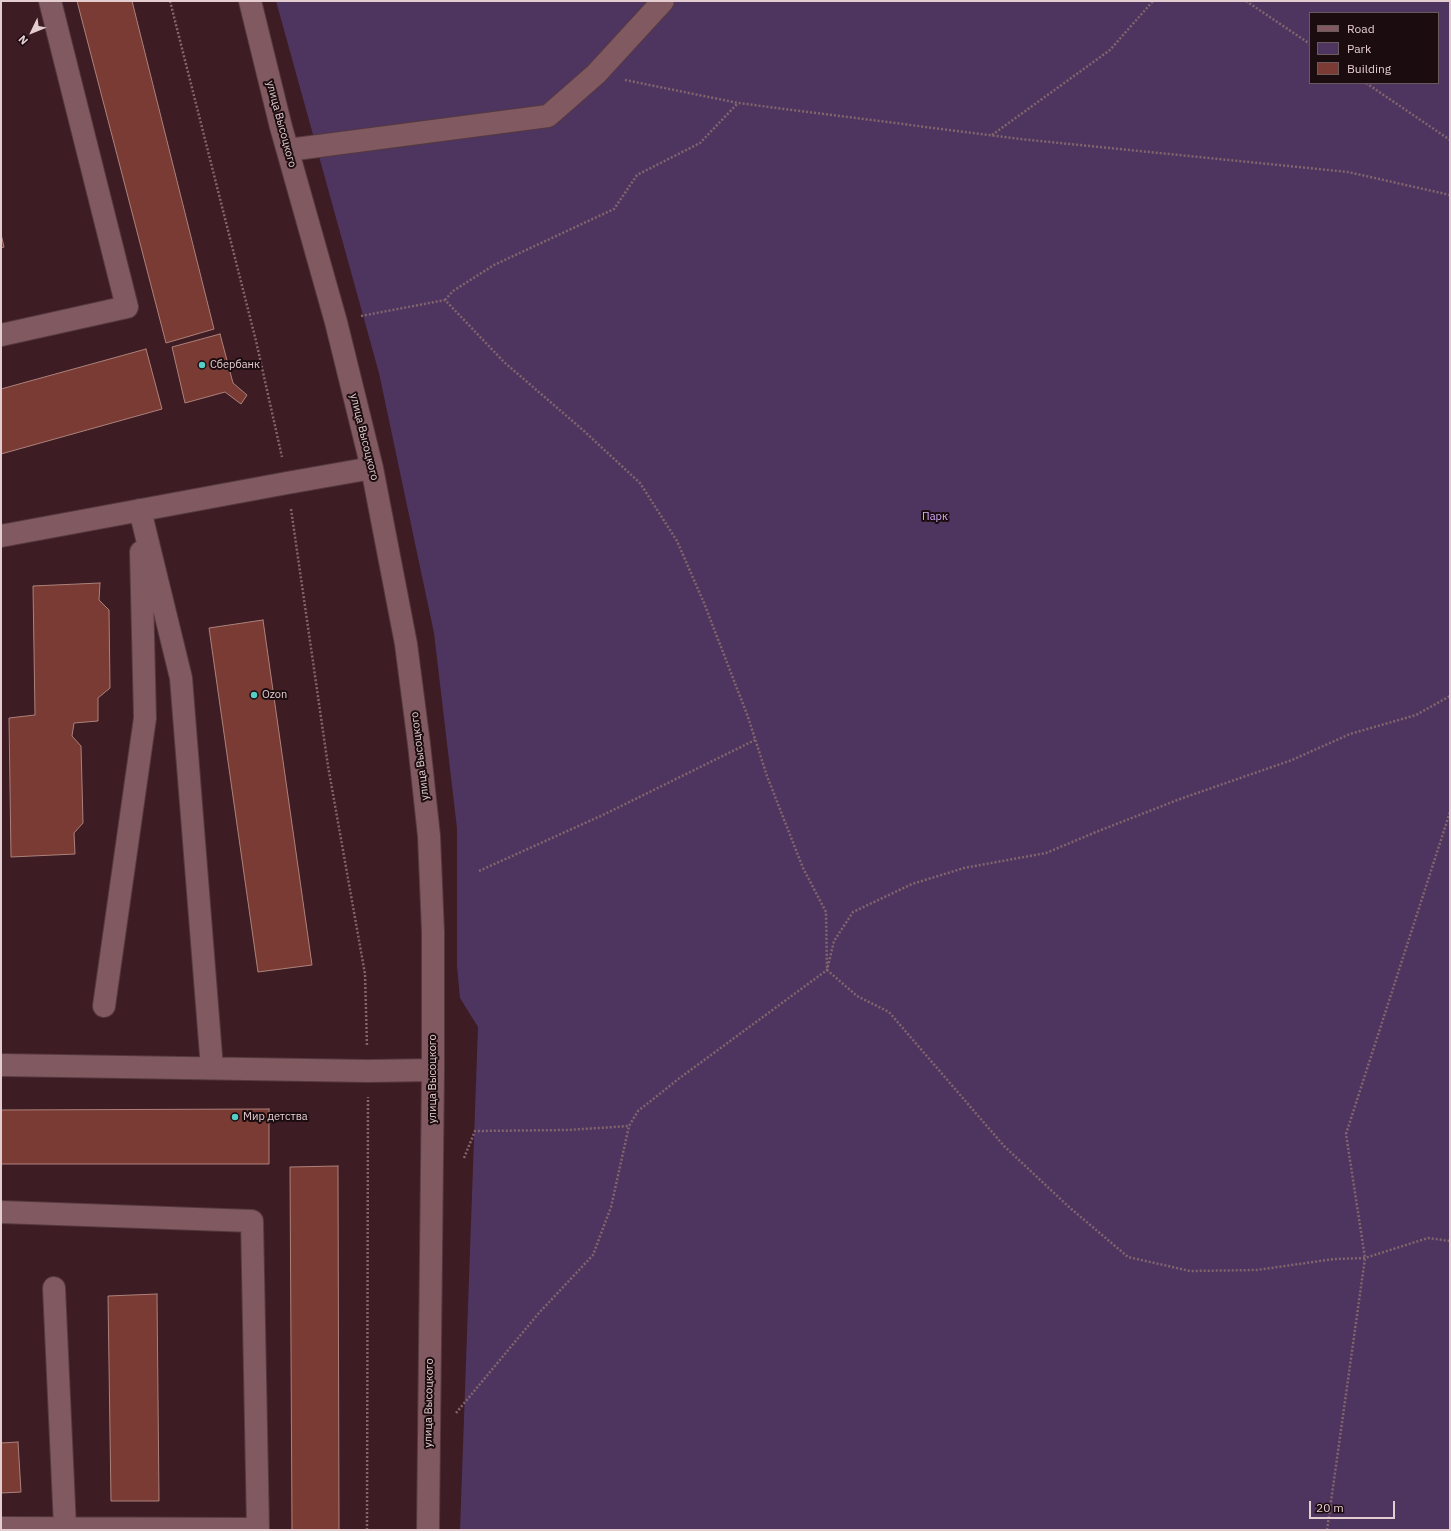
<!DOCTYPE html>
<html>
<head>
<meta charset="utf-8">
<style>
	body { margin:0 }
	#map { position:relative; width:1451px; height:1531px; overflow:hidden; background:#3e1c23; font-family:"IBM Plex Sans",sans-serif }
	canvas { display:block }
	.frame { position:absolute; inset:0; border:2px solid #e4cdd0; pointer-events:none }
	.legend { position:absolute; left:1309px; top:12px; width:130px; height:72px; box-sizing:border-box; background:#1b0c0f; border:1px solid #6b595c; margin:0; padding:5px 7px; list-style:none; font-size:12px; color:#e4cdd0 }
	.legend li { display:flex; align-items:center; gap:8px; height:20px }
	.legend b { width:20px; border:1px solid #6b595c }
	.north { position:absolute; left:12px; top:12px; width:40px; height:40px; -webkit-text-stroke:3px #1b0c0f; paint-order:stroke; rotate:227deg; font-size:11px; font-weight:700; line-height:16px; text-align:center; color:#e4cdd0 }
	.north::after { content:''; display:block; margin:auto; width:14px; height:18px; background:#e4cdd0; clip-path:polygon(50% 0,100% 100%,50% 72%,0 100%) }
	.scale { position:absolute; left:1309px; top:1501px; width:86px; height:18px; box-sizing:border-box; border:2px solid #e4cdd0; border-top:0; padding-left:5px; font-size:12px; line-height:14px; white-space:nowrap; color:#e4cdd0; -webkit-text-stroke:3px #1b0c0f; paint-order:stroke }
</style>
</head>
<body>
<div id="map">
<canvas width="1451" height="1531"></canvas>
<div class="frame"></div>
<ul class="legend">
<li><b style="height:5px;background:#815960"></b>Road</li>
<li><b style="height:11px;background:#4d3560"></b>Park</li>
<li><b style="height:11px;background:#7a3b34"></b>Building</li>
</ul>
<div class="north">N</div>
<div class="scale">20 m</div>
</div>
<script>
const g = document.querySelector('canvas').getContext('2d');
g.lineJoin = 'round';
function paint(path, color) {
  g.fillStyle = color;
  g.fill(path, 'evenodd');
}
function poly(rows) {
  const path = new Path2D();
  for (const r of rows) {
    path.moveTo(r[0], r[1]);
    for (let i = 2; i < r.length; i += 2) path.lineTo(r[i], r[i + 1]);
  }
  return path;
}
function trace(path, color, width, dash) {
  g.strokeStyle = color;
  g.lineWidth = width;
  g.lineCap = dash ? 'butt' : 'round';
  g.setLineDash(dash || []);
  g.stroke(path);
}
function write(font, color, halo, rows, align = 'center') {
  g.font = font + ' "IBM Plex Sans",sans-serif';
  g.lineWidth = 4;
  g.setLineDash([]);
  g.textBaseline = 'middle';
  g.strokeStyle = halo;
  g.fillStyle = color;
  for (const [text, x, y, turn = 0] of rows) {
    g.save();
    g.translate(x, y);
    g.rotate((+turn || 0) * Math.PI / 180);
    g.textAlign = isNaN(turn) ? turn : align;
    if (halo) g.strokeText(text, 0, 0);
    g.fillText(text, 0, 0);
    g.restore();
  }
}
paint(poly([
	[276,1,1450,1,1450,1530,460,1530,478,1027,460,998,457,966,457,828,434,633,379,373],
	[1310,13,1438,13,1438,83,1310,83]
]), '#4d3560');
const building = poly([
	[77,1,132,1,214,329,166,343,77,1],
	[1,234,4,247,1,248,1,234],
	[220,334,233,383,247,395,241,404,225,392,185,403,172,347,220,334],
	[146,349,162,409,1,454,1,389,146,349],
	[100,583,99,600,109,610,110,688,98,698,98,721,74,723,72,736,81,746,83,823,74,833,75,854,11,857,9,718,35,715,33,586,100,583],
	[263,620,312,965,258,972,209,628,263,620],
	[269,1109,269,1164,1,1164,1,1110,269,1109],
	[338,1166,339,1530,292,1530,290,1167,338,1166],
	[157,1294,159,1501,111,1501,108,1296,157,1294],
	[18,1442,21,1492,1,1493,1,1443,18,1442]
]);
paint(building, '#7a3b34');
trace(building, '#ac827b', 1);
const minor = poly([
	[250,1,281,127,336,322,372,468,406,644,419,744,429,836,433,932,433,1070,428,1530],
	[288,150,548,116,596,74,663,1],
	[1,335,127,307,50,1],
	[140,510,181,678,212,1068],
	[1,536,287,483,372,468],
	[104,1006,145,718,141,552],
	[1,1065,368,1071,433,1070],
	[1,1212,252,1221,258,1529,1,1528],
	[54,1288,65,1527]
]);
trace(minor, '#55393f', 24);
trace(poly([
	[170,1,256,341,282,457],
	[1246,1,1310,44],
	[625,80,738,103,1020,139,1348,172,1450,195],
	[1366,83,1450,140],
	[992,135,1110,50,1153,1],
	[445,300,453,291,494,265,614,209,637,175,700,143,738,103],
	[361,316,445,300,504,362,584,431,640,483,677,541,704,603,748,717,767,776,803,868,826,912,827,970,857,996,889,1012,1004,1146,1069,1207,1128,1257,1190,1271,1257,1270,1334,1259,1365,1258,1428,1238,1450,1241],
	[291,509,328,766,365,974,367,1046],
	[479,871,605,814,755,740],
	[464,1158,475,1131,568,1130,629,1126],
	[456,1413,538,1314,593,1255,611,1207,629,1126,638,1111,681,1077,827,970,834,941,853,912,912,884,964,868,1046,853,1096,832,1180,799,1292,760,1350,734,1416,715,1450,696],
	[367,1530,368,1097],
	[1327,1530,1365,1258,1346,1134,1450,812]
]), '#83656b', 2.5, [2, 2]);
trace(minor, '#815960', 22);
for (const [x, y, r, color] of [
	[202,365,4,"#55cec5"],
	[254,695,4,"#55cec5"],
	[235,1117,4,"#55cec5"]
]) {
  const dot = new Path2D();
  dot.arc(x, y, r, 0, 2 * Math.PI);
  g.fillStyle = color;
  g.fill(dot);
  trace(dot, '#1b0c0f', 1.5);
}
write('11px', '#e4cdd0', '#1b0c0f', [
	["улица Высоцкого",281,124,75],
	["улица Высоцкого",364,437,76],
	["улица Высоцкого",420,756,-97],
	["улица Высоцкого",433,1079,-90],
	["улица Высоцкого",429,1403,-89]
]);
write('11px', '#e4cdd0', '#1b0c0f', [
	["Сбербанк",210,365],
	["Ozon",262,695],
	["Мир детства",243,1117]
], 'left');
write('11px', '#d8adfd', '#1b0c0f', [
	["Парк",935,517]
]);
</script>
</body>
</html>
